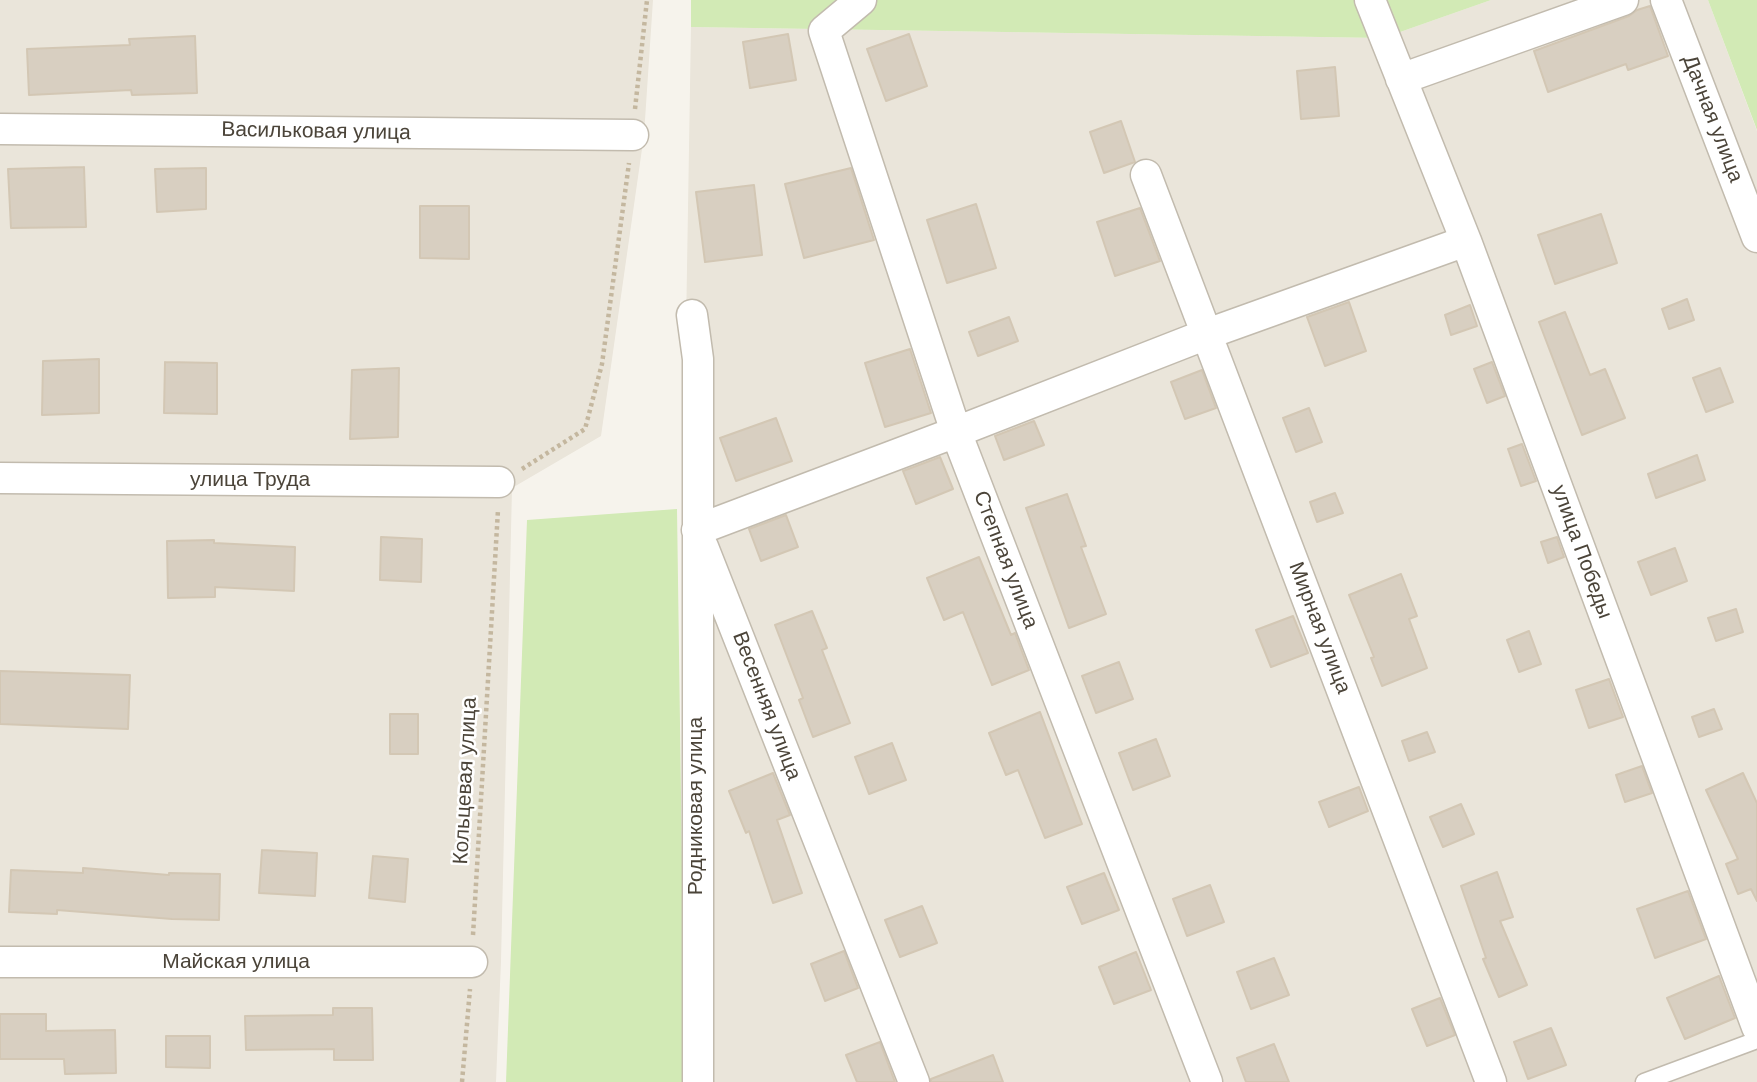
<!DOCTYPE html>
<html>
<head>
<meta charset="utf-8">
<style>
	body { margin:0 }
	canvas { display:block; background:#f6f3ec }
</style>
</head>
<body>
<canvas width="1757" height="1082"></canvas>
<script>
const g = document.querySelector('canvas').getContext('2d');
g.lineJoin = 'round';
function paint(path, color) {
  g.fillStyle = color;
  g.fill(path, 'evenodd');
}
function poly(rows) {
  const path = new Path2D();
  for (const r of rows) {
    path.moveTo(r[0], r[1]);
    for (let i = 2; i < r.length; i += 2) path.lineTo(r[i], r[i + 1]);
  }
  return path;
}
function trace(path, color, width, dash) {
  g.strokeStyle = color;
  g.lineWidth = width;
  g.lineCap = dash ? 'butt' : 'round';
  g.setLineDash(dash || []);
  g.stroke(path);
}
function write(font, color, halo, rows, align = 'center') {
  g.font = font + ' "DM Sans",sans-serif';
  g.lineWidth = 5;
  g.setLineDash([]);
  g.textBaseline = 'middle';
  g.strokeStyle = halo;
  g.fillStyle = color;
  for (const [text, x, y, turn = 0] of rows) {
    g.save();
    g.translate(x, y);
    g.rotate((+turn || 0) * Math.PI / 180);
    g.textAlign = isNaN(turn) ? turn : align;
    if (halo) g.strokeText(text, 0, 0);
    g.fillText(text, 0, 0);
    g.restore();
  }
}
paint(poly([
	[0,0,653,0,644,135,601,436,512,488,501,961,496,1082,0,1082],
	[1491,0,1708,0,1757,131,1757,1082,688,1082,683,509,691,27,1383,38]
]), '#eae5da');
paint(poly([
	[691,0,1491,0,1383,38,691,27],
	[1708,0,1757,0,1757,130],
	[677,509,685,1082,506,1082,527,520]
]), '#d2eab5');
const building = poly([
	[1650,6,1668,56,1628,70,1626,64,1548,92,1534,51,1629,16,1637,10,1650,6],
	[788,34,796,80,750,88,743,42,788,34],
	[909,34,927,86,886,101,867,49,909,34],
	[195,36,197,93,132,95,131,90,29,95,27,49,130,45,129,39,195,36],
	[1335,67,1339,116,1301,119,1297,71,1335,67],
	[1121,121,1135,162,1104,173,1090,132,1121,121],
	[84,167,86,227,11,228,8,169,84,167],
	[206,168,206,209,157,212,155,169,206,168],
	[851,168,874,240,804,258,785,184,851,168],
	[754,185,762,255,705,262,696,192,754,185],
	[976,204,996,268,947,283,927,220,976,204],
	[420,206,469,206,469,259,420,258,420,206],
	[1140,208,1160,261,1115,276,1097,222,1140,208],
	[1601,214,1617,263,1555,284,1538,235,1601,214],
	[1687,299,1694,320,1669,329,1662,309,1687,299],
	[1349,302,1366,351,1325,366,1307,317,1349,302],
	[1470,305,1477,326,1451,335,1445,315,1470,305],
	[1565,312,1590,375,1605,369,1625,418,1582,435,1539,322,1565,312],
	[1009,317,1018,341,978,356,969,332,1009,317],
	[910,349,931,413,885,427,865,363,910,349],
	[99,359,99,413,42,415,43,361,99,359],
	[165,362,217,363,217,414,164,413,165,362],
	[1492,362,1505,396,1487,403,1474,369,1492,362],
	[399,368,398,437,350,439,352,370,399,368],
	[1720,368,1733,402,1706,412,1693,378,1720,368],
	[1202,370,1216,408,1185,419,1171,382,1202,370],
	[1309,408,1322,442,1296,452,1283,418,1309,408],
	[776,418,792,461,736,481,720,438,776,418],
	[1034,421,1044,445,1004,460,995,436,1034,421],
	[1522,444,1536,481,1521,486,1508,449,1522,444],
	[1697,455,1705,480,1656,498,1648,474,1697,455],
	[940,457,953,489,916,504,903,471,940,457],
	[1335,493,1343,513,1317,522,1310,502,1335,493],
	[1067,494,1086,546,1081,547,1106,614,1069,628,1026,508,1067,494],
	[786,515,798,547,761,561,749,529,786,515],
	[381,537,422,539,421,582,380,580,381,537],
	[1557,537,1564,557,1548,563,1541,542,1557,537],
	[214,540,214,543,295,547,294,591,215,587,215,597,168,598,167,541,214,540],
	[1675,548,1687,581,1651,595,1638,562,1675,548],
	[979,557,1011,635,1015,633,1029,670,992,685,963,612,944,620,927,578,979,557],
	[1401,574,1417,616,1409,619,1427,668,1382,686,1371,658,1374,657,1349,595,1401,574],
	[1736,609,1743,632,1716,641,1708,618,1736,609],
	[812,611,827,648,822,650,850,723,813,737,799,700,803,698,775,625,812,611],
	[1293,616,1308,653,1271,667,1256,630,1293,616],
	[1529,631,1541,664,1519,672,1507,640,1529,631],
	[1119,662,1133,699,1096,713,1082,676,1119,662],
	[0,671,130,675,128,729,0,724,0,671],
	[1609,679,1623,717,1589,728,1576,690,1609,679],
	[1714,709,1722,729,1699,737,1692,717,1714,709],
	[1040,712,1082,824,1045,838,1018,770,1006,775,989,733,1040,712],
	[390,714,418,714,418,754,390,754,390,714],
	[1427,732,1435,752,1409,761,1402,741,1427,732],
	[1156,739,1170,776,1133,790,1119,753,1156,739],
	[892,743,906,780,869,794,855,757,892,743],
	[1642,766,1652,793,1625,802,1616,775,1642,766],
	[773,773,790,815,777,820,802,893,773,903,749,831,746,833,729,791,773,773],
	[1743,773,1757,803,1757,901,1751,889,1738,894,1726,864,1738,859,1706,790,1743,773],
	[1359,787,1368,811,1329,827,1319,802,1359,787],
	[1461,804,1474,834,1443,847,1430,817,1461,804],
	[262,850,317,853,315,896,259,893,262,850],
	[373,856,408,859,405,902,369,898,373,856],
	[83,868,169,875,169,873,220,874,219,920,172,919,57,910,57,914,9,912,11,870,83,873,83,868],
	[1497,872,1513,917,1500,921,1527,985,1499,997,1483,959,1486,958,1461,886,1497,872],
	[1104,873,1119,910,1082,924,1067,887,1104,873],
	[1210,885,1224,922,1187,936,1173,899,1210,885],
	[1688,891,1706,939,1655,958,1637,909,1688,891],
	[922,906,937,943,900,957,885,920,922,906],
	[844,951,858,988,825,1001,811,964,844,951],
	[1136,952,1151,990,1114,1004,1099,967,1136,952],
	[1274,958,1289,995,1251,1009,1237,972,1274,958],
	[1719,976,1735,1018,1685,1039,1667,998,1719,976],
	[1440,998,1455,1035,1427,1046,1412,1009,1440,998],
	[333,1008,372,1008,373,1060,334,1060,334,1049,246,1050,245,1016,333,1015,333,1008],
	[0,1014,46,1014,46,1031,115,1030,116,1073,65,1074,64,1059,0,1059,0,1014],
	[1551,1028,1566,1065,1528,1079,1514,1042,1551,1028],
	[166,1036,210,1036,210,1068,166,1067,166,1036],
	[880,1042,895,1082,857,1082,846,1055,880,1042],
	[1274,1044,1289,1082,1246,1082,1237,1058,1274,1044],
	[993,1055,1003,1082,931,1082,931,1079,993,1055]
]);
paint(building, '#d8cfc1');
trace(building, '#d3c7b4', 2);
const lane = poly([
	[1644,1082,1757,1040]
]);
const street = poly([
	[861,0,824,31,956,432,1207,1082],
	[1370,0,1466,241,1757,1027],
	[1666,0,1757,237],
	[1401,79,1623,0],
	[0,129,633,135],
	[1146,175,1491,1082],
	[692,315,698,359,698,1082],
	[0,478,499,482],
	[697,530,956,432,1207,334,1466,241],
	[703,547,914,1082],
	[0,962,472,962]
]);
trace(lane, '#c2bbae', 19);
trace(street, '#c2bbae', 33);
trace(poly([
	[635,109,647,0],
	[522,469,585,429,602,364,629,163],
	[473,935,498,510],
	[462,1082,470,989]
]), '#c4b79f', 4.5, [3.5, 3.5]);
trace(lane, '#fff', 16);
trace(street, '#fff', 30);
write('21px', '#4b4439', '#fff', [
	["Дачная улица",1712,119,69],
	["Васильковая улица",316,132,1],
	["улица Труда",250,480],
	["улица Победы",1581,552,70],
	["Степная улица",1005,560,69],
	["Мирная улица",1319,628,69],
	["Весенняя улица",766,706,69],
	["Кольцевая улица",466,781,-87],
	["Родниковая улица",696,806,-90],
	["Майская улица",236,962]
]);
</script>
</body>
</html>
